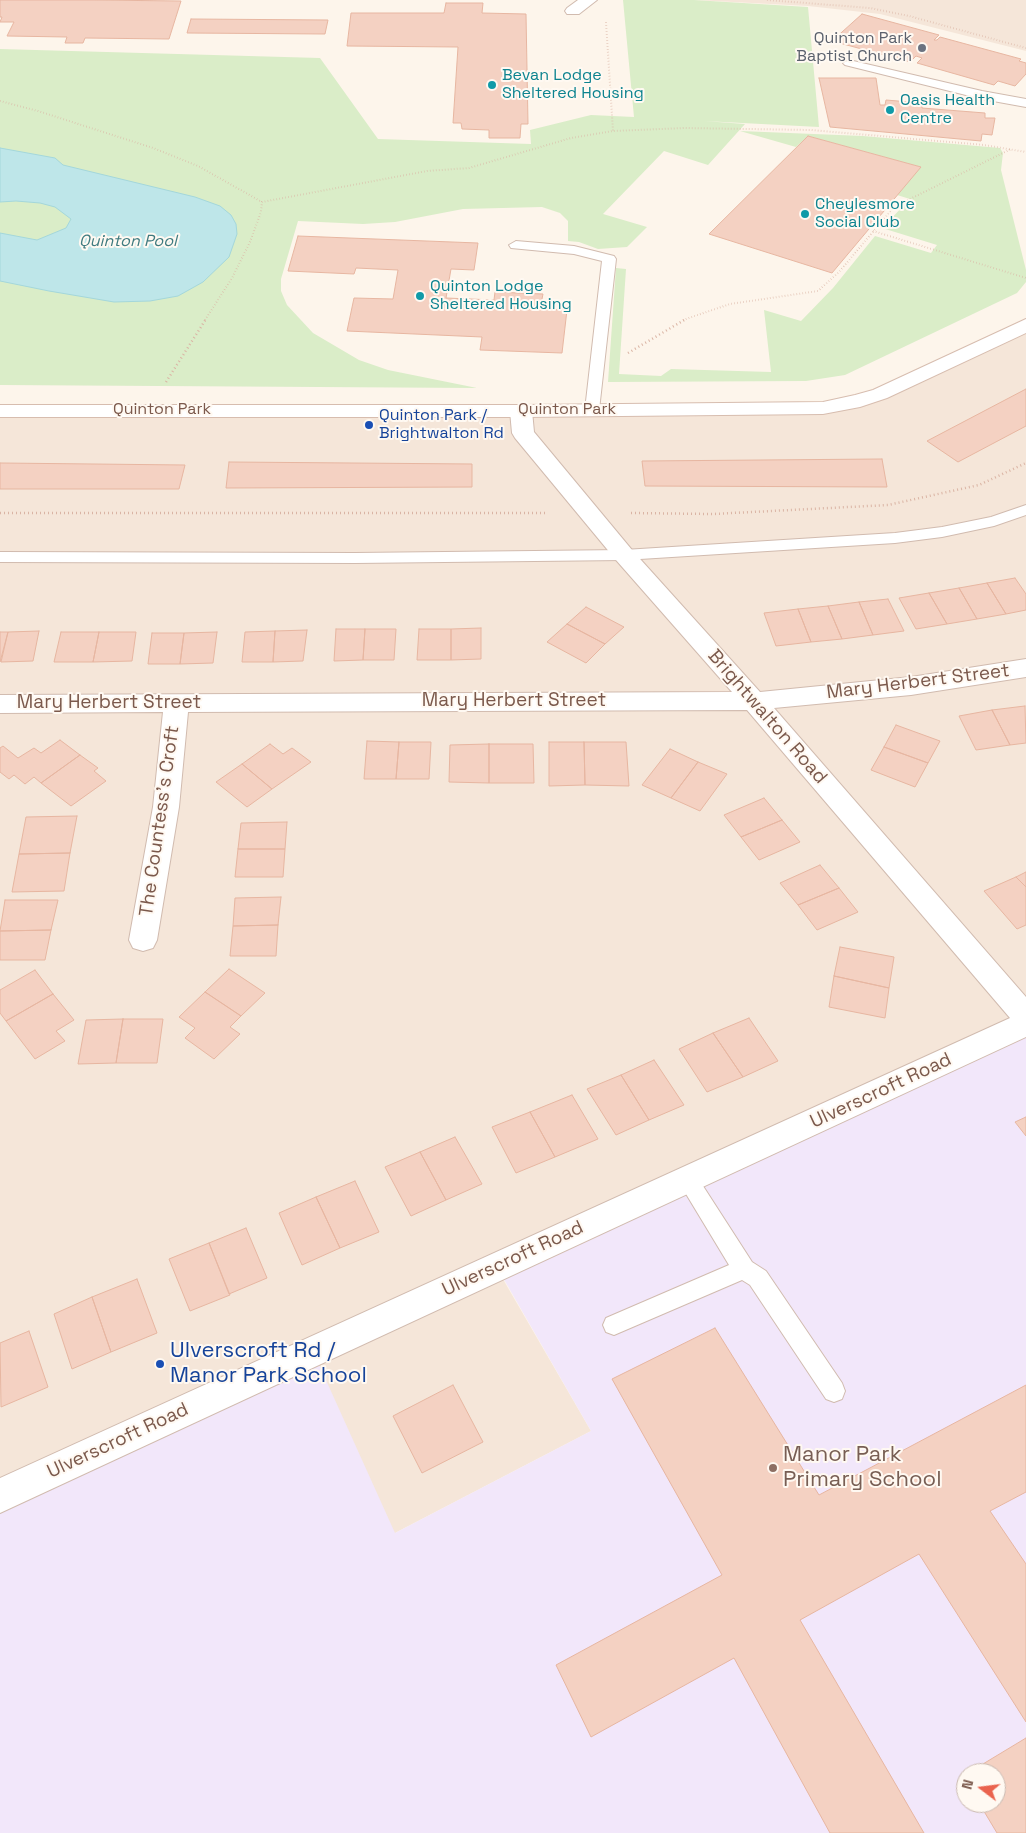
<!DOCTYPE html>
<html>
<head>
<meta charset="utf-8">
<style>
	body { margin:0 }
	#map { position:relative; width:1026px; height:1833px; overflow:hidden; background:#fdf5eb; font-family:"Space Grotesk",sans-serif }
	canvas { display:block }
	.north { position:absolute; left:956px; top:1763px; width:50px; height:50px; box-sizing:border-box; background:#fff9f2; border:1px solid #cab9b0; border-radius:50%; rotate:285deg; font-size:14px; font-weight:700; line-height:20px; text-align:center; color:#7b594c }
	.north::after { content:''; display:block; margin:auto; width:18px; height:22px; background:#ea634e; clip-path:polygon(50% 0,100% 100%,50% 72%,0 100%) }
</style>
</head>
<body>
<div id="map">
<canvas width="1026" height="1833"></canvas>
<div class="north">N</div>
</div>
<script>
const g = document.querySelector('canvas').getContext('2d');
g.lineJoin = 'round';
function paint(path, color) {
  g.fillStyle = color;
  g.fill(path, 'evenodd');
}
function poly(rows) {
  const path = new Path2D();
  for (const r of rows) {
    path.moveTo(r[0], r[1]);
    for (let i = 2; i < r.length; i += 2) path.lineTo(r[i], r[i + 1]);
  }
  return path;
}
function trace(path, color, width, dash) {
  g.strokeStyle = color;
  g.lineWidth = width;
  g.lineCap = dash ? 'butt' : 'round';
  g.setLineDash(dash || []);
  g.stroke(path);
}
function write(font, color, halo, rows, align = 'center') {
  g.font = font + ' "Space Grotesk",sans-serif';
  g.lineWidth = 4;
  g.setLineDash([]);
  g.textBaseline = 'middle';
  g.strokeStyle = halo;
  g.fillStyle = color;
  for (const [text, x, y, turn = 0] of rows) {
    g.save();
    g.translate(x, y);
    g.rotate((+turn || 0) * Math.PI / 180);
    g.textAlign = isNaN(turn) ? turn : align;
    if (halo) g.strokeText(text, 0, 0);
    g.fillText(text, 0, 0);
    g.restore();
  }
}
paint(poly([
	[696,0,1026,0,1026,51,880,14,808,6],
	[1026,325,1026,1017,493,1262,591,1431,395,1533,0,1488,0,411,840,405]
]), '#f5e6d9');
paint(poly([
	[1026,1037,1026,1833,0,1833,0,1505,316,1358,395,1533,591,1431,502,1276],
	[966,1773,996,1773,996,1803,966,1803]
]), '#f2e7fa');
paint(poly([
	[623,0,694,0,808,7,819,127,704,121,745,124,708,165,664,151,603,214,647,227,627,247,598,249,579,242,568,241,568,221,560,213,542,207,463,209,395,222,363,224,298,221,281,279,281,291,287,305,313,333,359,360,388,370,477,388,0,385,0,49,320,58,378,139,531,144,530,130,591,115,634,117],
	[740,131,863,136,1000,148,1003,153,1001,170,1026,270,1026,282,1017,293,845,375,806,381,608,382,616,268,626,269,619,374,661,376,671,369,771,372,764,310,801,321,833,288,875,236,931,253,937,245,882,228,910,199,897,195,920,167,808,136,796,147]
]), '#daedc8');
const water = poly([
	[0,148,55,158,63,165,195,197,220,206,231,215,236,224,237,234,229,257,203,282,178,296,150,301,114,302,49,291,0,281,0,233,37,240,66,228,71,219,55,207,40,203,16,201,0,202,0,148]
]);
paint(water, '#bee6e9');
trace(water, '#a4d7db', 1);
const building = poly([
	[0,0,95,0,181,1,169,39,85,38,83,43,65,43,67,37,7,36,14,22,0,22,2,17,0,17,0,0],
	[446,3,483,3,482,13,526,14,528,124,521,124,520,138,489,138,489,130,462,129,461,123,453,123,458,47,347,46,351,13,444,13,446,3],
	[862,14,939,35,934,40,937,40,940,37,1021,59,1019,61,1026,63,1026,74,1015,86,998,81,994,85,917,63,922,58,916,56,910,62,832,41,862,14],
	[191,19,328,20,325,34,187,33,191,19],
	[819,78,876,78,880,105,885,105,886,100,922,103,922,108,985,113,985,118,995,118,992,135,982,134,981,141,830,127,819,78],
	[808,136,921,167,832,273,709,234,808,136],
	[298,236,478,243,474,270,451,269,446,298,494,300,495,292,543,294,540,309,567,310,562,353,480,350,482,337,347,331,354,298,393,299,398,270,356,268,354,274,288,271,298,236],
	[1026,389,1026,426,958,462,927,441,1026,389],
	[882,459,887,487,645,486,642,461,882,459],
	[229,462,472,464,472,487,226,488,229,462],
	[0,463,185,465,179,489,0,489,0,463],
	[1015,578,1026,594,1026,610,1006,614,987,583,1015,578],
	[987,583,1006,614,977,619,959,588,987,583],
	[959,588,977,619,947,624,929,593,959,588],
	[929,593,947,624,916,629,899,598,929,593],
	[888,599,904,631,873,635,859,602,888,599],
	[859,602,873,635,842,639,828,606,859,602],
	[828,606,842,639,811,642,798,609,828,606],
	[586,607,624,627,605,644,567,624,586,607],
	[798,609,811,642,776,646,764,613,798,609],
	[567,624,605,644,586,663,547,642,567,624],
	[481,628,481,659,451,660,451,629,481,628],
	[336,629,365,629,363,660,334,661,336,629],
	[365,629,396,629,394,660,363,660,365,629],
	[419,629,451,629,451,660,417,660,419,629],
	[307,630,303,661,273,662,275,631,307,630],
	[39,631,33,661,1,662,8,632,39,631],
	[275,631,273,662,242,662,245,632,275,631],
	[0,632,8,632,0,662,0,632],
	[61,632,99,632,93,662,54,662,61,632],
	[99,632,136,632,132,661,93,662,99,632],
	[217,632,213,663,180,664,184,633,217,632],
	[152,633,184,633,180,664,148,664,152,633],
	[1025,706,1026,743,1010,745,992,710,1025,706],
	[992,710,1010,745,976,750,959,716,992,710],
	[896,725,940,741,928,763,884,747,896,725],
	[60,740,80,755,41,783,34,777,25,784,14,775,9,779,0,772,0,748,3,746,18,758,34,748,41,753,60,740],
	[367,741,399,742,396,779,364,779,367,741],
	[399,742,431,742,429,779,396,779,399,742],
	[549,742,584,742,585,785,549,786,549,742],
	[584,742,626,742,629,786,585,785,584,742],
	[270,744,283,754,292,748,311,762,272,789,242,764,270,744],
	[489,744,533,744,534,783,489,783,489,744],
	[489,744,489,783,449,782,450,745,489,744],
	[884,747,928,763,915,787,871,770,884,747],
	[670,749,698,762,671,798,642,785,670,749],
	[80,755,98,768,94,771,106,781,71,806,41,783,80,755],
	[698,762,727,774,700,811,671,798,698,762],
	[242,764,272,789,247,807,216,782,242,764],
	[764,798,782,820,741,837,724,815,764,798],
	[77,816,70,853,19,854,26,817,77,816],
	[782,820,800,842,759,860,741,837,782,820],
	[287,822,285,849,238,849,241,823,287,822],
	[238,849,285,849,283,877,235,877,238,849],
	[70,853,64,891,12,892,19,854,70,853],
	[820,865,839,888,798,905,780,883,820,865],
	[1026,872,1026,887,1016,877,1026,872],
	[1016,877,1026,887,1026,925,1017,929,984,891,1016,877],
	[839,888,858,912,817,930,798,905,839,888],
	[281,897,278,925,233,926,235,898,281,897],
	[5,900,58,900,51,930,0,931,5,900],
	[278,925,276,956,230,956,233,926,278,925],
	[51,930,45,960,0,960,0,931,51,930],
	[840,947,894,957,889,988,834,976,840,947],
	[229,969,265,993,241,1016,205,992,229,969],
	[35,970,53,994,6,1021,0,1013,0,990,35,970],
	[834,976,889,988,885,1018,829,1007,834,976],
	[205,992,241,1016,230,1027,240,1034,214,1059,185,1038,195,1028,179,1017,205,992],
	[53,994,74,1020,56,1031,65,1041,35,1059,6,1021,53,994],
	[749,1018,778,1061,743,1077,713,1033,749,1018],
	[123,1019,163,1019,157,1063,116,1063,123,1019],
	[123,1019,116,1063,78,1064,86,1020,123,1019],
	[713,1033,743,1077,707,1092,679,1049,713,1033],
	[654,1060,684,1105,649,1120,621,1075,654,1060],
	[621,1075,649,1120,616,1135,587,1089,621,1075],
	[572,1095,598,1139,555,1157,530,1112,572,1095],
	[530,1112,555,1157,516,1173,492,1127,530,1112],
	[1026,1117,1026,1136,1015,1122,1026,1117],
	[455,1137,482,1184,446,1200,420,1152,455,1137],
	[420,1152,446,1200,411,1216,385,1167,420,1152],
	[355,1181,379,1232,340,1248,316,1197,355,1181],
	[316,1197,340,1248,302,1265,279,1213,316,1197],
	[246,1228,267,1278,229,1294,209,1243,246,1228],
	[209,1243,230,1295,190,1311,169,1259,209,1243],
	[137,1279,157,1333,111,1352,92,1297,137,1279],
	[92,1297,111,1352,72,1369,54,1314,92,1297],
	[715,1328,819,1495,1026,1385,1026,1492,990,1511,1026,1564,1026,1722,919,1554,800,1620,924,1833,830,1833,734,1658,591,1737,556,1665,722,1575,612,1379,715,1328],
	[29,1331,48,1387,1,1407,0,1343,29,1331],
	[453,1385,483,1442,422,1473,393,1416,453,1385],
	[1026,1738,1026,1833,997,1833,979,1803,996,1803,996,1773,968,1773,1026,1738]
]);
paint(building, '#f4d1c2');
trace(building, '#e7b6a1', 1);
const lane = poly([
	[849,60,982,91,1026,99,1026,107,982,99,845,65,843,63,849,60],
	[516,241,574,246,614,256,616,259,599,410,597,413,587,413,585,410,602,261,574,254,511,248,509,245,516,241],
	[1026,505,1026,515,994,526,942,537,895,543,624,560,355,563,0,562,0,552,355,553,624,550,895,533,942,527,991,517,1026,505],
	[687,1170,694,1172,752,1262,766,1271,842,1383,845,1391,842,1399,834,1402,826,1399,750,1285,742,1280,614,1335,606,1332,603,1325,606,1318,729,1265,677,1179,680,1172,687,1170]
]);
const street = poly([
	[578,0,597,0,579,14,567,14,565,11,567,8,578,0],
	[521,405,528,406,532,411,534,432,632,550,760,692,911,677,1026,659,1026,677,911,695,774,708,1026,997,1026,1037,0,1513,0,1478,1010,1018,747,710,188,712,179,807,157,940,153,948,143,951,133,948,129,940,153,807,163,712,0,713,0,695,732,692,616,560,515,438,512,433,510,411,514,406,521,405]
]);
const secondary = poly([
	[1026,319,1026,333,887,398,860,407,823,414,521,417,0,417,0,405,521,405,823,402,855,395,873,390,1026,319]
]);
trace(lane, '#d1bbaf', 2);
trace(street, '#d1bbaf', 2);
trace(secondary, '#d7bdaf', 2);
trace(poly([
	[767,0,870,8,909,16,1026,48],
	[606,22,613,131],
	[0,101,38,111,153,148,198,166,262,202],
	[873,231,1026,278],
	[205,320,232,278,250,242,261,212,262,202,427,171,469,168,571,138,613,131,684,128,811,130,984,145,1026,152],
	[683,320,730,304,818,291,839,272,894,207,1011,149]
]), '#dab4a4', 2, [0.5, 2.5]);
trace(poly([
	[628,353,686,319],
	[166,382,206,319],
	[0,513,548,513],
	[631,513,713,514,888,505,979,485,1026,463]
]), '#dab4a4', 2.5, [1, 3]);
paint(lane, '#fff');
paint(street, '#fff');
paint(secondary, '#fff');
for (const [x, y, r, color] of [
	[922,48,5,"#6b7280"],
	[492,85,5,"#0f9aa8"],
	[890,110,5,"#0f9aa8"],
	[805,214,5,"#0f9aa8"],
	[420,296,5,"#0f9aa8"],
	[369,425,5,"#1a4fb4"],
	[160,1364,5,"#1a4fb4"],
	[773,1468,5,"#8d6e63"]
]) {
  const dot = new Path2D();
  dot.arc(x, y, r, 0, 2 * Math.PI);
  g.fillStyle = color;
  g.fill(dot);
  trace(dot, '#fff9f2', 2);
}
write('16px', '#5b616d', '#fff9f2', [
	["Quinton Park",912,39],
	["Baptist Church",912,57]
], 'right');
write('16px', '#0d838f', '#fff9f2', [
	["Bevan Lodge",502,76],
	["Sheltered Housing",502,94],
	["Oasis Health",900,101],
	["Centre",900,119],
	["Cheylesmore",815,205],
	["Social Club",815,223],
	["Quinton Lodge",430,287],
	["Sheltered Housing",430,305]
], 'left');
write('italic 16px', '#3e7a7f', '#fff9f2', [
	["Quinton Pool",128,242]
]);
write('16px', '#7b594c', '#fff9f2', [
	["Quinton Park",162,410],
	["Quinton Park",567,410]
]);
write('16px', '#164399', '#fff9f2', [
	["Quinton Park /",379,416],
	["Brightwalton Rd",379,434]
], 'left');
write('19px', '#7b594c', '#fff9f2', [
	["Mary Herbert Street",918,682,-7],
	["Mary Herbert Street",514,701],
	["Mary Herbert Street",109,703],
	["Brightwalton Road",767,717,49],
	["The Countess's Croft",160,821,-82],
	["Ulverscroft Road",881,1091,-25],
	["Ulverscroft Road",513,1259,-25],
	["Ulverscroft Road",118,1441,-25]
]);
write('22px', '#164399', '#fff9f2', [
	["Ulverscroft Rd /",170,1351],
	["Manor Park School",170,1376]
], 'left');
write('22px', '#785e54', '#fff9f2', [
	["Manor Park",783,1455],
	["Primary School",783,1480]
], 'left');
</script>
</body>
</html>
